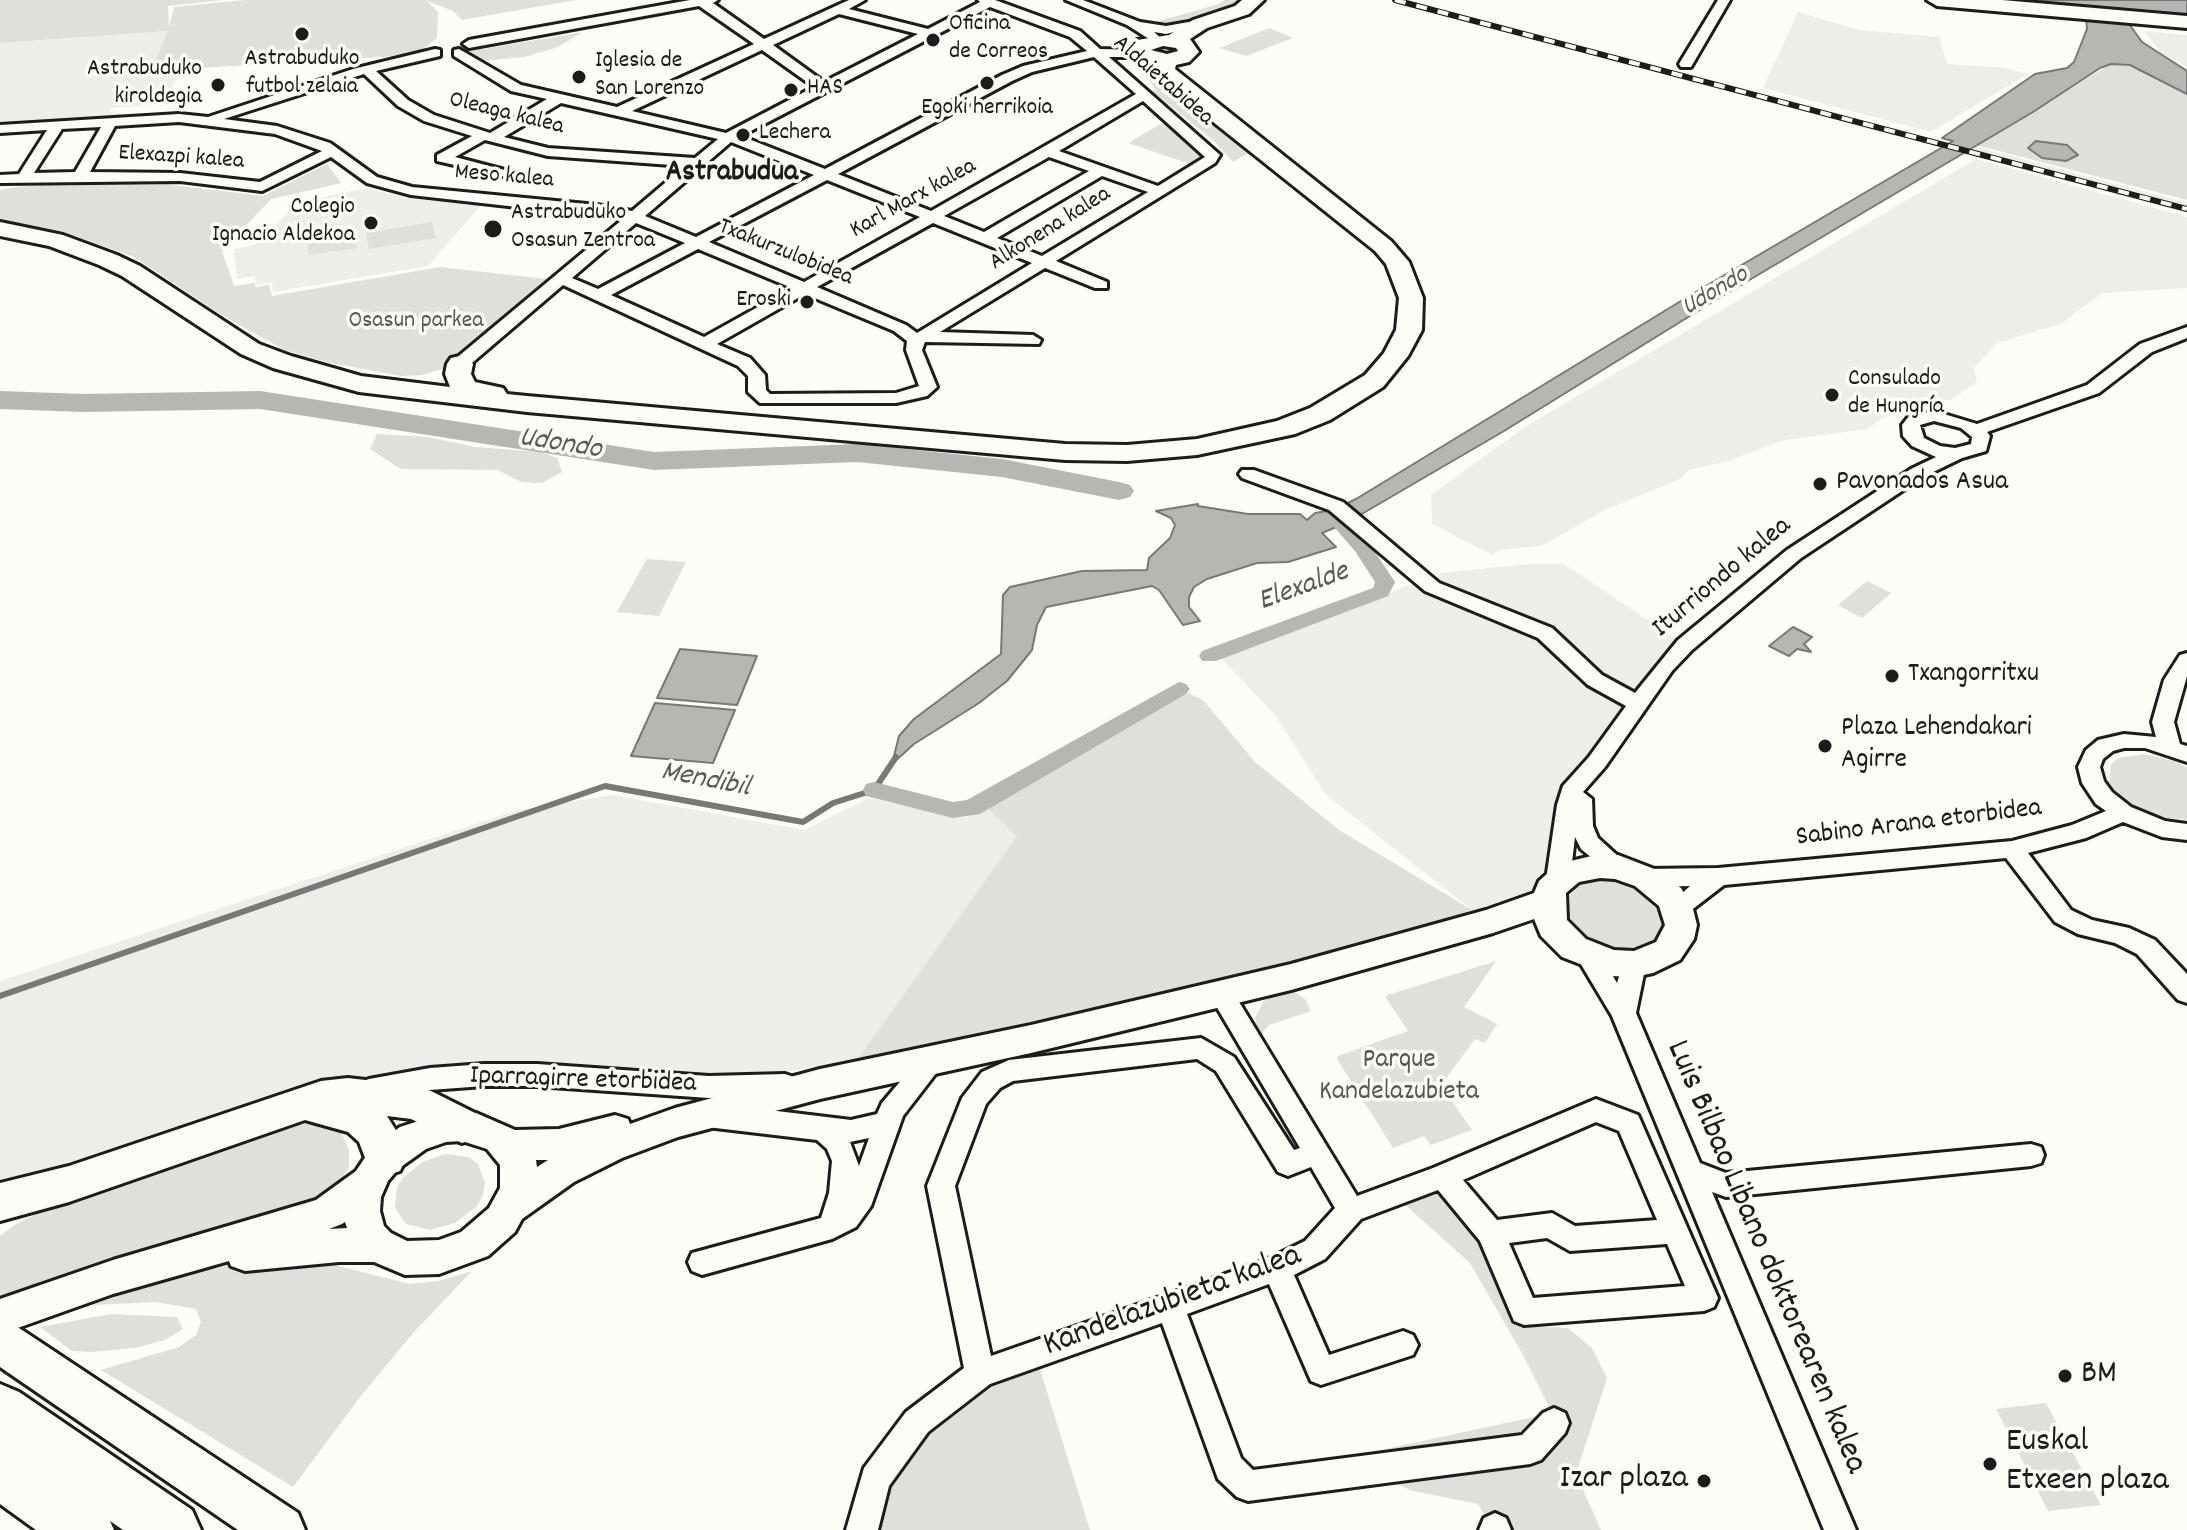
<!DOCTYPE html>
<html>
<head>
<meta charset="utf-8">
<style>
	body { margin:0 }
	canvas { display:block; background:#fdfcf7 }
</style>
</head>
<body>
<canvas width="2187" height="1530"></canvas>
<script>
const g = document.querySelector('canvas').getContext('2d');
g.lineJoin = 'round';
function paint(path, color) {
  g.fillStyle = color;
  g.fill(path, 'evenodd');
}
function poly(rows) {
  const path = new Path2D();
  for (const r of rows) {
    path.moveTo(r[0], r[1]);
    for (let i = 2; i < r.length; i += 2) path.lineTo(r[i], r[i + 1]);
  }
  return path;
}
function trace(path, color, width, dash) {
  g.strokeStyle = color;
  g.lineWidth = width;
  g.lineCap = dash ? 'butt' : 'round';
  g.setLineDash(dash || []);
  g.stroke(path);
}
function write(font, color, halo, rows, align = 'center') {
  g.font = font + ' Dekko,sans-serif';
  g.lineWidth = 7;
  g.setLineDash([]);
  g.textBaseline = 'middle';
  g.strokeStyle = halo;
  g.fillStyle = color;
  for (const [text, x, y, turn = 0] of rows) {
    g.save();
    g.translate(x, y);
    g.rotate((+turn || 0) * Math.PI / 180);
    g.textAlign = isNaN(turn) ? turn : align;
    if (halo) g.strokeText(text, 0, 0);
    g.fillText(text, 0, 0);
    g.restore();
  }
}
paint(poly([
	[1798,12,1860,30,1939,37,1947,64,2006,68,2028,74,1931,132,1763,88],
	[169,31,166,70,181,69,164,104,110,108,110,112,125,115,0,124,0,43],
	[2144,31,2187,35,2187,67,2160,52],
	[1974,146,2187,203,2187,213,1963,153],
	[1976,159,2187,217,2187,288,2102,293,2061,324,1997,343,1974,368,1977,382,1950,400,1921,399,1894,410,1867,429,1784,440,1728,461,1689,470,1680,479,1605,510,1542,546,1499,550,1492,555,1432,524,1431,495,1525,427],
	[367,188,405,198,481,205,428,266,273,292,272,282,256,285,255,276,237,279,234,249,255,245,299,202],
	[1528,564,1564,564,1685,645,1568,805,1565,837,1535,887,1513,904,1472,910,1326,795,1276,716,1221,658,1441,573],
	[613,795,804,830,869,798,963,818,988,809,1018,835,857,1060,730,1081,431,1070,355,1081,0,1193,0,981,515,811]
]), '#eeede9');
paint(poly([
	[0,0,222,0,168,6,169,27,174,7,245,0,576,0,462,20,453,11,427,1,438,12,437,38,422,50,400,56,166,70,155,62,168,31,0,43],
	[1225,0,1243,0,1228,11,1193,21,1164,27,1145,25,1219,4],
	[1269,28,1293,38,1246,56,1220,48],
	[583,32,558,47,524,57,483,61,469,52,477,47,483,49],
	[2111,64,2130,65,2187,94,2187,200,1976,145],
	[1156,77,1174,94,1250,152,1233,162,1213,140,1152,91,1156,90,1148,79],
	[1162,123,1200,153,1200,157,1190,164,1128,143],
	[327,164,341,183,271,199,222,251,234,286,255,283,255,287,269,285,272,296,440,267,546,279,442,369,423,375,401,376,326,362,284,350,217,312,134,257,61,231,0,220,0,190,17,187,87,182,164,184,263,196],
	[432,222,436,238,369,249,366,233],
	[355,236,357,248,309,255,307,244],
	[377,434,427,437,476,447,540,452,557,458,562,472,542,483,521,482,498,470,401,469,370,449],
	[647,559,686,562,659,616,617,612],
	[1867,581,1891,593,1862,618,1838,605],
	[1179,689,1203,700,1255,762,1339,830,1472,910,1403,933,1190,987,857,1060,1017,836,988,809],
	[2144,754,2174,761,2187,768,2187,820,2153,816,2125,801,2115,792,2109,782,2111,764,2119,758],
	[1600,879,1626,882,1646,891,1663,910,1667,921,1662,940,1646,951,1618,954,1588,944,1568,924,1566,901,1578,886],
	[1496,961,1464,1007,1497,1024,1485,1043,1475,1039,1441,1085,1472,1130,1431,1145,1424,1136,1393,1148,1337,1059,1338,1056,1408,1031,1385,996],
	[1292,990,1305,999,1311,1011,1269,1025,1260,1036,1255,1018,1263,1002,1277,991],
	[296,1124,324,1124,341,1132,349,1150,349,1167,336,1187,319,1201,260,1223,133,1254,0,1296,0,1236,13,1226,57,1203,260,1132],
	[445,1154,469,1157,478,1164,485,1183,483,1195,477,1206,455,1223,429,1230,406,1224,395,1208,397,1187,403,1178,422,1162],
	[1441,1187,1483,1223,1495,1274,1524,1326,1568,1328,1592,1348,1607,1378,1576,1474,1601,1530,1492,1530,1478,1504,1413,1491,1393,1482,1316,1464,1552,1413,1523,1355,1470,1263,1402,1202],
	[285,1262,335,1265,410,1284,438,1281,472,1271,414,1332,360,1397,293,1487,101,1370,179,1347,196,1335,201,1322,196,1309,155,1302,93,1305,31,1320,119,1290,174,1276,227,1266],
	[111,1314,177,1317,183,1329,165,1340,135,1348,92,1352,72,1351,40,1327],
	[1039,1366,1090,1530,872,1530,885,1480,926,1424,985,1382],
	[2046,1403,2101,1505,2048,1511,1996,1409]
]), '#e0dfdb');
const water = poly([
	[2011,0,2187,0,2187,15,2119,10,2142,42,2187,71,2187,94,2130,65,2111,64,2100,68,2033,112,1719,298,1504,431,1348,522,1322,533,1336,547,1288,562,1257,563,1207,579,1194,587,1189,597,1189,607,1200,621,1183,625,1159,590,1152,586,1046,607,1037,625,1032,650,1007,681,979,703,914,744,892,764,899,736,914,719,1001,654,1003,595,1010,587,1082,571,1147,570,1149,558,1170,538,1175,525,1171,518,1156,511,1198,504,1198,506,1248,514,1300,514,1307,520,1315,513,1333,510,1356,499,1699,290,1953,141,1942,138,2035,74,2067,68,2074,62,2087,29,2085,6,2011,0],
	[2036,141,2067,145,2078,155,2066,161,2042,158,2028,148,2036,141],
	[1793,627,1812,637,1804,644,1811,652,1797,649,1789,656,1769,646,1793,627],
	[680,649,757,656,737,705,657,698,680,649],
	[655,703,735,710,713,763,631,756,655,703]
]);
paint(water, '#b7b6b2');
trace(water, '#797876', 2);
trace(poly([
	[0,996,605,786,803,822,833,803,874,790,896,757]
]), '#797876', 6);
paint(poly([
	[1337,514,1344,516,1369,543,1395,582,1388,596,1216,661,1202,661,1199,656,1202,651,1373,588,1375,582,1355,551,1328,520,1337,514],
	[1179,682,1186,684,1190,689,1186,694,980,814,953,818,866,796,863,790,866,784,874,782,953,802,967,800,1179,682]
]), '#b7b6b2');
paint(poly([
	[0,391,84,394,260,391,654,452,857,444,1002,459,1119,482,1130,485,1134,491,1130,497,1119,500,1002,477,857,462,654,470,260,409,84,412,0,409,0,391]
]), '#b7b6b2');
const street = poly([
	[690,0,718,0,713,3,764,39,849,0,865,0,849,9,928,29,980,2,978,0,995,0,1080,31,1100,49,1146,50,1146,56,1141,57,1109,57,1220,155,1215,163,1056,261,1107,282,1107,288,1095,288,1045,268,940,332,1033,335,1041,340,1039,344,925,342,922,350,937,387,927,396,896,403,760,403,748,392,748,376,738,366,563,285,466,368,454,368,452,364,454,360,623,219,411,195,367,183,331,157,262,191,180,181,0,183,0,175,19,174,47,130,0,133,0,125,179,114,208,117,353,69,435,49,440,50,440,56,376,71,408,100,434,115,490,133,547,99,511,91,454,56,454,50,459,49,521,85,617,107,754,44,699,6,469,48,463,44,469,40,690,0],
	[990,7,1070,37,1087,51,1023,66,1002,75,825,169,741,136,990,7],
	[839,14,918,34,824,82,773,45,839,14],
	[762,50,814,87,726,133,632,111,762,50],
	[1094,57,1136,94,931,211,838,174,1012,81,1032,72,1094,57],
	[364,74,398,106,424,121,472,136,437,155,437,161,520,180,520,174,455,157,485,140,548,156,685,166,632,211,597,205,412,187,377,177,330,143,277,126,224,119,364,74],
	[1143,101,1205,157,1158,186,1059,151,1143,101],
	[561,103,718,139,695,158,548,148,504,137,561,103],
	[179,122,275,134,322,151,260,182,180,173,90,172,115,126,179,122],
	[101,127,75,172,34,173,62,129,101,127],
	[731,142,814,175,696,237,645,216,731,142],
	[1049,157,1089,171,984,232,944,216,1049,157],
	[1102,176,1148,192,1042,256,997,238,1102,176],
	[827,180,920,217,804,282,709,242,827,180],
	[636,223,685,243,598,289,572,278,636,223],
	[933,223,1032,263,917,333,906,325,817,287,933,223],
	[698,249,792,288,704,337,611,295,698,249],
	[805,294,894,331,907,341,906,350,919,386,896,393,770,394,766,390,765,375,750,358,717,344,805,294],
	[1066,0,1083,0,1140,22,1166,26,1200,20,1206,24,1166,34,1154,32,1163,40,1157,44,1127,25,1066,0],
	[1718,0,1730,0,1691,67,1681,67,1679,64,1718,0],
	[2187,327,2187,338,2152,352,2099,393,1987,432,1990,436,1986,451,1962,458,1923,477,1801,558,1692,650,1672,671,1605,767,1583,792,1592,799,1593,826,1598,838,1630,867,1626,873,1618,876,1610,873,1581,849,1575,837,1570,880,1566,886,1558,889,1550,886,1546,880,1557,805,1563,786,1589,757,1626,706,1588,685,1538,638,1425,591,1329,510,1242,478,1239,474,1242,470,1254,470,1343,502,1439,583,1552,628,1602,675,1635,693,1678,640,1787,550,1911,469,1936,457,1912,446,1903,436,1902,425,1909,416,1934,411,1977,424,2087,385,2140,344,2187,327],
	[1934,421,1961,428,1972,437,1971,444,1955,448,1940,446,1924,438,1920,425,1934,421],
	[2187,653,2187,676,2174,722,2180,744,2187,746,2187,762,2145,748,2124,748,2113,751,2103,759,2100,767,2104,781,2112,792,2131,807,2165,821,2187,824,2187,840,2162,837,2123,822,2086,838,2028,853,2071,910,2092,920,2129,928,2155,940,2187,974,2187,1003,2178,1000,2137,954,2115,943,2078,934,2055,922,2006,858,1724,885,1685,915,1677,918,1669,915,1665,909,1690,886,1646,887,1638,884,1634,878,1638,872,1646,869,1718,868,2012,841,2072,825,2106,811,2096,804,2082,783,2078,767,2086,750,2098,740,2124,734,2156,737,2152,722,2164,680,2180,655,2187,653],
	[1588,947,1597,949,1617,983,1625,957,1634,955,1643,957,1646,964,1636,1013,1700,1163,1726,1173,2031,1144,2041,1147,2044,1155,2041,1163,2031,1166,1726,1197,1712,1192,1856,1530,1824,1530,1612,1016,1576,956,1579,949,1588,947],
	[1221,984,1230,987,1357,1196,1433,1168,1596,1099,1638,1115,1718,1298,1714,1307,1704,1311,1524,1325,1514,1321,1480,1241,1438,1190,1361,1219,1325,1259,1294,1275,1329,1355,1403,1331,1413,1335,1418,1345,1413,1355,1321,1385,1311,1381,1269,1284,1187,1314,1241,1458,1253,1470,1522,1435,1543,1413,1554,1408,1565,1413,1569,1423,1565,1433,1541,1460,1530,1464,1248,1501,1237,1497,1218,1479,1162,1323,990,1384,928,1432,889,1486,878,1530,846,1530,864,1468,906,1412,964,1368,927,1186,962,1098,982,1072,1009,1060,1201,1038,1234,1057,1294,1150,1300,1148,1209,994,1212,987,1221,984],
	[1197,1059,1216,1071,1278,1172,1288,1176,1311,1167,1335,1208,1305,1241,1268,1259,991,1356,955,1186,986,1104,1000,1088,1013,1081,1197,1059],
	[1596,1122,1619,1131,1657,1220,1575,1226,1552,1213,1497,1220,1463,1180,1596,1122],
	[1547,1238,1570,1251,1667,1244,1685,1286,1533,1298,1509,1243,1547,1238],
	[934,1049,943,1052,947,1059,903,1116,871,1206,856,1227,832,1239,702,1275,692,1271,688,1262,692,1253,821,1218,829,1193,832,1161,827,1149,817,1140,707,1127,703,1119,707,1111,716,1108,752,1108,851,1120,877,1114,882,1103,925,1052,934,1049],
	[869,1138,859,1166,850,1142,869,1138],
	[484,1064,537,1064,709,1076,785,1074,794,1077,798,1085,794,1093,785,1096,709,1098,537,1086,484,1086,430,1090,369,1101,360,1098,356,1090,360,1082,369,1079,430,1068,484,1064],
	[1495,1513,1506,1518,1511,1530,1479,1530,1484,1518,1495,1513]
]);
const secondary = poly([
	[1600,854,1618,855,1657,870,1681,888,1693,909,1697,925,1694,939,1680,960,1653,973,1634,977,1611,976,1562,957,1541,936,1534,919,1493,933,1291,990,1031,1053,820,1099,678,1137,622,1158,574,1182,522,1219,515,1232,488,1256,439,1274,405,1275,374,1262,339,1262,245,1271,231,1266,229,1261,113,1294,12,1330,0,1325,0,1299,113,1260,316,1200,356,1171,372,1147,400,1127,446,1112,476,1113,515,1130,559,1129,615,1115,628,1119,630,1124,675,1108,820,1069,1031,1025,1291,964,1486,910,1534,893,1539,881,1558,864,1600,854],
	[1600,878,1615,879,1635,886,1659,906,1665,925,1656,942,1634,951,1614,950,1586,939,1567,920,1566,893,1579,882,1600,878],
	[462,1141,487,1149,500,1165,500,1188,489,1208,461,1232,439,1240,407,1241,391,1233,384,1226,380,1211,381,1197,388,1181,398,1169,426,1149,446,1142,462,1141],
	[536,1160,548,1160,537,1167,536,1160],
	[345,1222,347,1228,329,1229,342,1224,345,1222]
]);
const primary = poly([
	[1242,0,1264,0,1249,14,1207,28,1190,39,1199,52,1189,62,1176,65,1175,69,1391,241,1409,262,1423,298,1422,330,1408,356,1383,387,1330,420,1295,434,1197,455,1127,461,1065,460,527,412,359,392,273,368,241,354,122,276,99,265,49,246,0,236,0,222,63,235,117,255,140,266,259,344,291,356,361,376,450,387,445,374,447,364,451,358,460,356,469,358,473,364,471,374,475,382,503,388,507,394,527,396,1065,444,1127,445,1197,439,1277,421,1310,408,1365,375,1384,353,1396,330,1399,298,1386,264,1375,251,1168,86,1155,70,1156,65,1144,63,1131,53,1130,47,1137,40,1169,35,1193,20,1235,6,1242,0],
	[1163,46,1176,48,1178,51,1167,54,1151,50,1163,46],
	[1927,0,2002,0,2187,16,2187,28,1937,6,1927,0],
	[348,1078,417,1086,431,1091,477,1114,483,1126,477,1138,462,1143,411,1119,387,1116,397,1132,406,1158,400,1171,385,1176,370,1171,359,1142,348,1132,305,1120,69,1202,0,1221,0,1183,69,1166,321,1081,348,1078],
	[0,1320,16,1326,298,1513,305,1530,238,1530,0,1367,0,1320]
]);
const highway = poly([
	[0,1384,19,1392,192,1510,201,1530,123,1530,110,1521,114,1530,36,1530,0,1504,0,1384]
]);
trace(street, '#1c1c1c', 6);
trace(secondary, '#1c1c1c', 6);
trace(primary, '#1c1c1c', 6);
trace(highway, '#1c1c1c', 6);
paint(street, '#fdfcf7');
paint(secondary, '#fdfcf7');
paint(primary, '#fdfcf7');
paint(highway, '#fdfcf7');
const rail = poly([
	[1395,0,2187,209]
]);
trace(rail, '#1c1c1c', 6);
trace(rail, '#fdfcf7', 4, [11]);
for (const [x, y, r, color] of [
	[302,34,8,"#1c1c1c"],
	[933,40,8,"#1c1c1c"],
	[579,77,8,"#1c1c1c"],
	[987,83,8,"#1c1c1c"],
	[218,85,8,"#1c1c1c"],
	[791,90,8,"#1c1c1c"],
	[743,135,8,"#1c1c1c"],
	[371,223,8,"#1c1c1c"],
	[493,229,10,"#1c1c1c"],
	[807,302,8,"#1c1c1c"],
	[1832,395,8,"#1c1c1c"],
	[1820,484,8,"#1c1c1c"],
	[1892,676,8,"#1c1c1c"],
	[1825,746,8,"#1c1c1c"],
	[2065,1376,8,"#1c1c1c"],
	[1990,1464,8,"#1c1c1c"],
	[1704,1481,8,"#1c1c1c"]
]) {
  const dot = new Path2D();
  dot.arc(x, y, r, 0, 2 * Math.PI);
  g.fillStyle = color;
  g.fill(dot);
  trace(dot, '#fdfcf7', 3);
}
write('24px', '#1c1c1c', '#fdfcf7', [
	["Oficina",949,26],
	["de Correos",949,54],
	["Astrabuduko",302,61,"center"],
	["futbol zelaia",302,89,"center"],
	["Iglesia de",595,63],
	["San Lorenzo",595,91],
	["Astrabuduko",202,71,"right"],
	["kiroldegia",202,99,"right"],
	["HAS",807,90],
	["Egoki herrikoia",987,110,"center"],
	["Lechera",759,135],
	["Colegio",355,209,"right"],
	["Ignacio Aldekoa",355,237,"right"],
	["Astrabuduko",511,215],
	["Osasun Zentroa",511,243],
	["Eroski",791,302,"right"],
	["Consulado",1848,381],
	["de Hungría",1848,409]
], 'left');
write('24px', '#1c1c1c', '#fdfcf7', [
	["Aldaietabidea",1162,82,41],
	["Oleaga kalea",506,115,14],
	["Elexazpi kalea",181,159,4],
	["Meso kalea",504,178,5],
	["Karl Marx kalea",914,200,-29],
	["Alkonena kalea",1051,230,-32],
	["Txakurzulobidea",785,254,22]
]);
write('24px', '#575655', '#fdfcf7', [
	["Osasun parkea",416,323]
]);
write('italic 26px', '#5a5a58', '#fdfcf7', [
	["Udondo",1716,293,-31]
]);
write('28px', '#1c1c1c', '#fdfcf7', [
	["Pavonados Asua",1836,484],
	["Txangorritxu",1908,676],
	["Plaza Lehendakari",1841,730],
	["Agirre",1841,762]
], 'left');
write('28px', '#1c1c1c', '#fdfcf7', [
	["Iturriondo kalea",1723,579,-40],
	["Sabino Arana etorbidea",1919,825,-7],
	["Iparragirre etorbidea",583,1082,2]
]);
write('28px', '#575655', '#fdfcf7', [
	["Parque",1399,1062],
	["Kandelazubieta",1399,1094]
]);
write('bold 30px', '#1c1c1c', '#fdfcf7', [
	["Astrabudua",732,175]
]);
write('italic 30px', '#5a5a58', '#fdfcf7', [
	["Udondo",560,446,9],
	["Elexalde",1304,589,-20],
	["Mendibil",705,782,11]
]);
write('34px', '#1c1c1c', '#fdfcf7', [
	["Luis Bilbao Libano doktorearen kalea",1764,1258,67],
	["Kandelazubieta kalea",1173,1303,-20]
]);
write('34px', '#1c1c1c', '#fdfcf7', [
	["BM",2081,1376],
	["Euskal",2006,1444],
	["Etxeen plaza",2006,1483],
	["Izar plaza",1688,1481,"right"]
], 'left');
</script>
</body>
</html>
